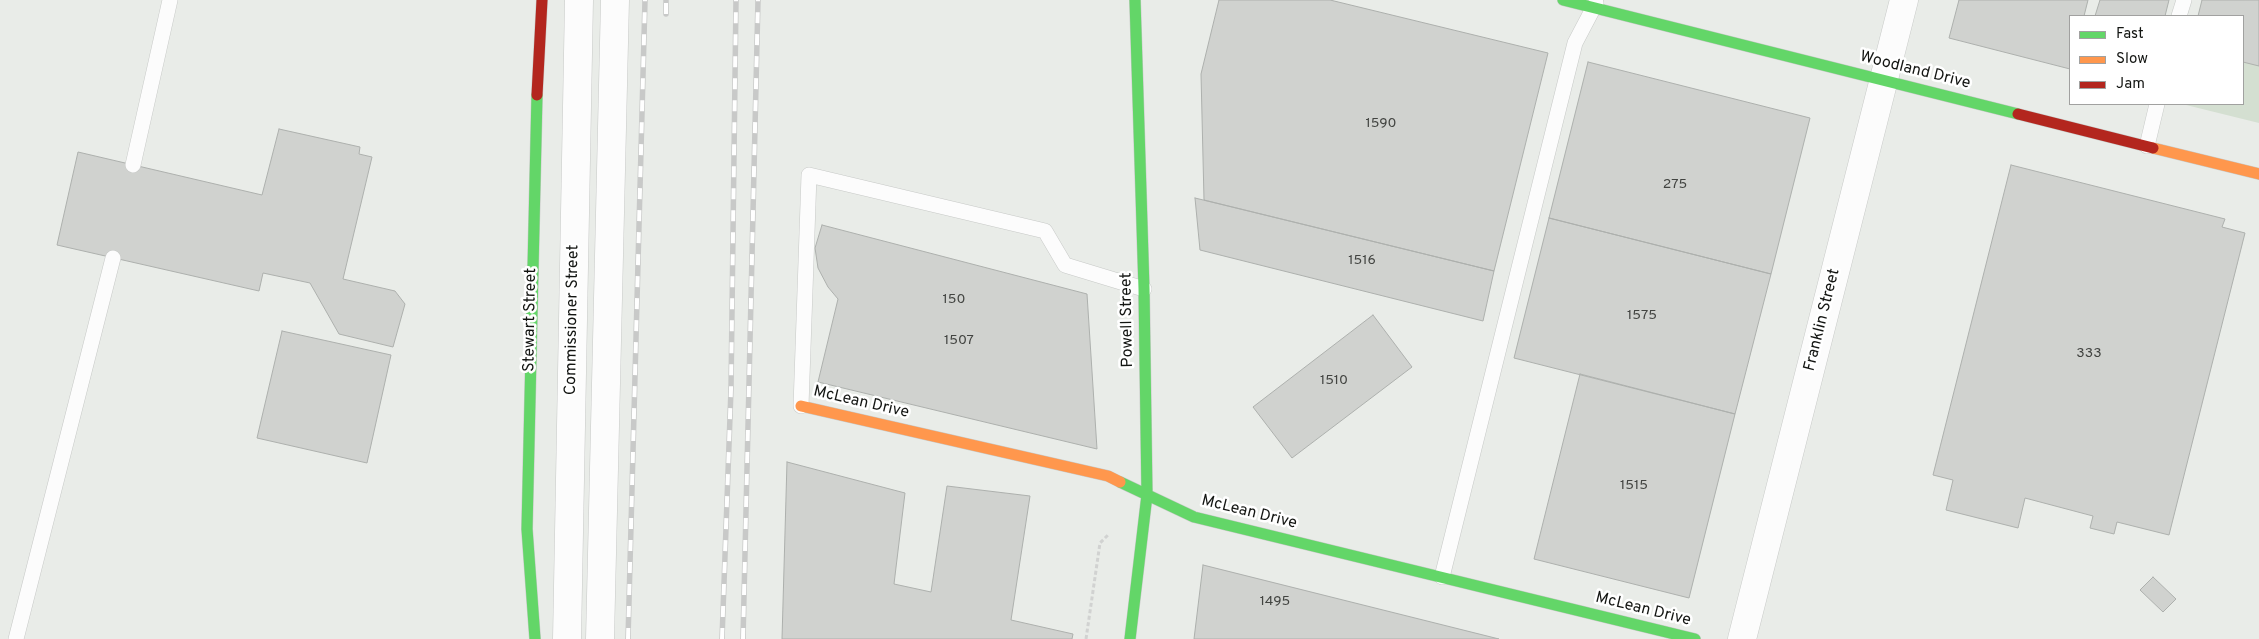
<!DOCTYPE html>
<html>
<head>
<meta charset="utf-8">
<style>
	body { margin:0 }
	#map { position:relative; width:2259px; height:639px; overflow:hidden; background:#e9ece8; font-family:Overpass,sans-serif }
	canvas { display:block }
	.legend { position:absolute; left:2069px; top:15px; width:175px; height:90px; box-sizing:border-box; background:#fff; border:1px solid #a1a1a0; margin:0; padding:6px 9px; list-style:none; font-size:15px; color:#131512 }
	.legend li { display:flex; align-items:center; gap:10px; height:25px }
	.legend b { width:25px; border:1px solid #a1a1a0 }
</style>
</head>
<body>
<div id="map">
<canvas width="2259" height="639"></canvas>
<ul class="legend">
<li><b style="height:6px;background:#63d668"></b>Fast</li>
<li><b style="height:6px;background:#ff974d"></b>Slow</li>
<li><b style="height:6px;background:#b3261e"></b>Jam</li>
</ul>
</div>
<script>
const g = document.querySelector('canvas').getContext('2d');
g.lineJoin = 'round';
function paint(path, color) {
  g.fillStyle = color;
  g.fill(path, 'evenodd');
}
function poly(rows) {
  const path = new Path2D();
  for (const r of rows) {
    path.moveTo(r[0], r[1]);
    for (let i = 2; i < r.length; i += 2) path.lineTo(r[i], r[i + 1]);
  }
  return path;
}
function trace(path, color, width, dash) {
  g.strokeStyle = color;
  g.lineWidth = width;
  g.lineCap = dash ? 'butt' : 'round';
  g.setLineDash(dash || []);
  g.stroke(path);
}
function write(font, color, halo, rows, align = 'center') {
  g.font = font + ' Overpass,sans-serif';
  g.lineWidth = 5;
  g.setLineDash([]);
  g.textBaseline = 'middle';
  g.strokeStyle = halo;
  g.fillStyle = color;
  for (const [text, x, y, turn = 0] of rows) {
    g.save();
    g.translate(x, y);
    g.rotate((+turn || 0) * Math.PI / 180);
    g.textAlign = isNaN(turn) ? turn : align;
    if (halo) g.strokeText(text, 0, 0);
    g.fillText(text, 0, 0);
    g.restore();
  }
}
paint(poly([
	[2243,62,2259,66,2259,123,2182,104,2243,104]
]), '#d4dfd1');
const building = poly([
	[1219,0,1330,0,1548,53,1494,271,1204,200,1201,74,1219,0],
	[1959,0,2088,0,2084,16,2070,16,2070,69,1949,38,1959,0],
	[2100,0,2169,0,2165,16,2095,16,2100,0],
	[2202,0,2259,0,2259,66,2243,62,2243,16,2198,16,2202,0],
	[1588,62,1810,118,1771,274,1549,218,1588,62],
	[279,129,360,147,359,154,372,157,343,279,395,291,405,304,393,347,339,334,310,283,263,273,259,291,57,245,78,152,262,195,279,129],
	[2011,165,2225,219,2222,227,2245,233,2169,535,2117,522,2114,534,2090,528,2093,516,2025,498,2018,528,1946,510,1953,480,1933,475,2011,165],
	[1195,198,1494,271,1483,321,1200,250,1195,198],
	[1549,218,1771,274,1735,414,1514,358,1549,218],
	[822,225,1087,294,1097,449,818,382,838,299,828,287,818,268,815,248,822,225],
	[1373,315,1412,367,1292,458,1253,407,1373,315],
	[282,331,391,355,367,463,257,438,282,331],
	[1580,374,1735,414,1689,598,1534,559,1580,374],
	[787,462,905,493,894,584,931,592,947,486,1030,496,1011,620,1073,634,1072,639,782,639,787,462],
	[1203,565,1499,639,1194,639,1203,565],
	[2153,577,2176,599,2163,612,2140,590,2153,577]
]);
paint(building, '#d0d2cf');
trace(building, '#adb0ad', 1);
const lane = poly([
	[2179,16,2184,0],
	[2147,146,2157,104],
	[133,165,170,0],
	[801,406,809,175,1045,231,1065,265,1144,289],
	[1442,577,1575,43,1596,3],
	[16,639,113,258]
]);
const street = poly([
	[567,639,579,0],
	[600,639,615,0],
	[1742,639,1904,0]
]);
const fast = poly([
	[1563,0,2018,114],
	[1120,482,1194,517,1695,639],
	[535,639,527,529,537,95],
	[1130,639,1147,495,1144,289,1135,0]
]);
const slow = poly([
	[2153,148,2259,174],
	[801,406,1108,476,1120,482]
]);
const jam = poly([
	[537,95,542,0],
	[2018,114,2153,148]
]);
trace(lane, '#c7c9c7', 16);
trace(street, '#c7c9c7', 29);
trace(fast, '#c7c9c7', 12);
trace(slow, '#c7c9c7', 12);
trace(jam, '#c7c9c7', 12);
trace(poly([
	[1086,639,1100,543,1109,534]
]), '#d1d2d1', 3, [4, 2.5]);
trace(lane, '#fcfcfc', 15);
trace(street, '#fcfcfc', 28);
trace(fast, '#63d668', 11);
trace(slow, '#ff974d', 11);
trace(jam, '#b3261e', 11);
const rail = poly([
	[666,14,666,0],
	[628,639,645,0],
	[722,639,731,389,736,0],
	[743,639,758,0]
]);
trace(rail, '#c8c9c8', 5.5);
trace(rail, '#fff', 4, [11]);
write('14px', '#424441', null, [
	["1590",1381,124],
	["275",1675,185],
	["1516",1362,261],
	["150",954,300],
	["1575",1642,316],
	["1507",959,341],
	["333",2089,354],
	["1510",1334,381],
	["1515",1634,486],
	["1495",1275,602]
]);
write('16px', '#131512', '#fff', [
	["Woodland Drive",1915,71,14],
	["Stewart Street",531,320,-89],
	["Commissioner Street",573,320,-89],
	["Powell Street",1128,320,-91],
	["Franklin Street",1823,320,-76],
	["McLean Drive",861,403,13],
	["McLean Drive",1249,513,14],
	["McLean Drive",1643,610,14]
]);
</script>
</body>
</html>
